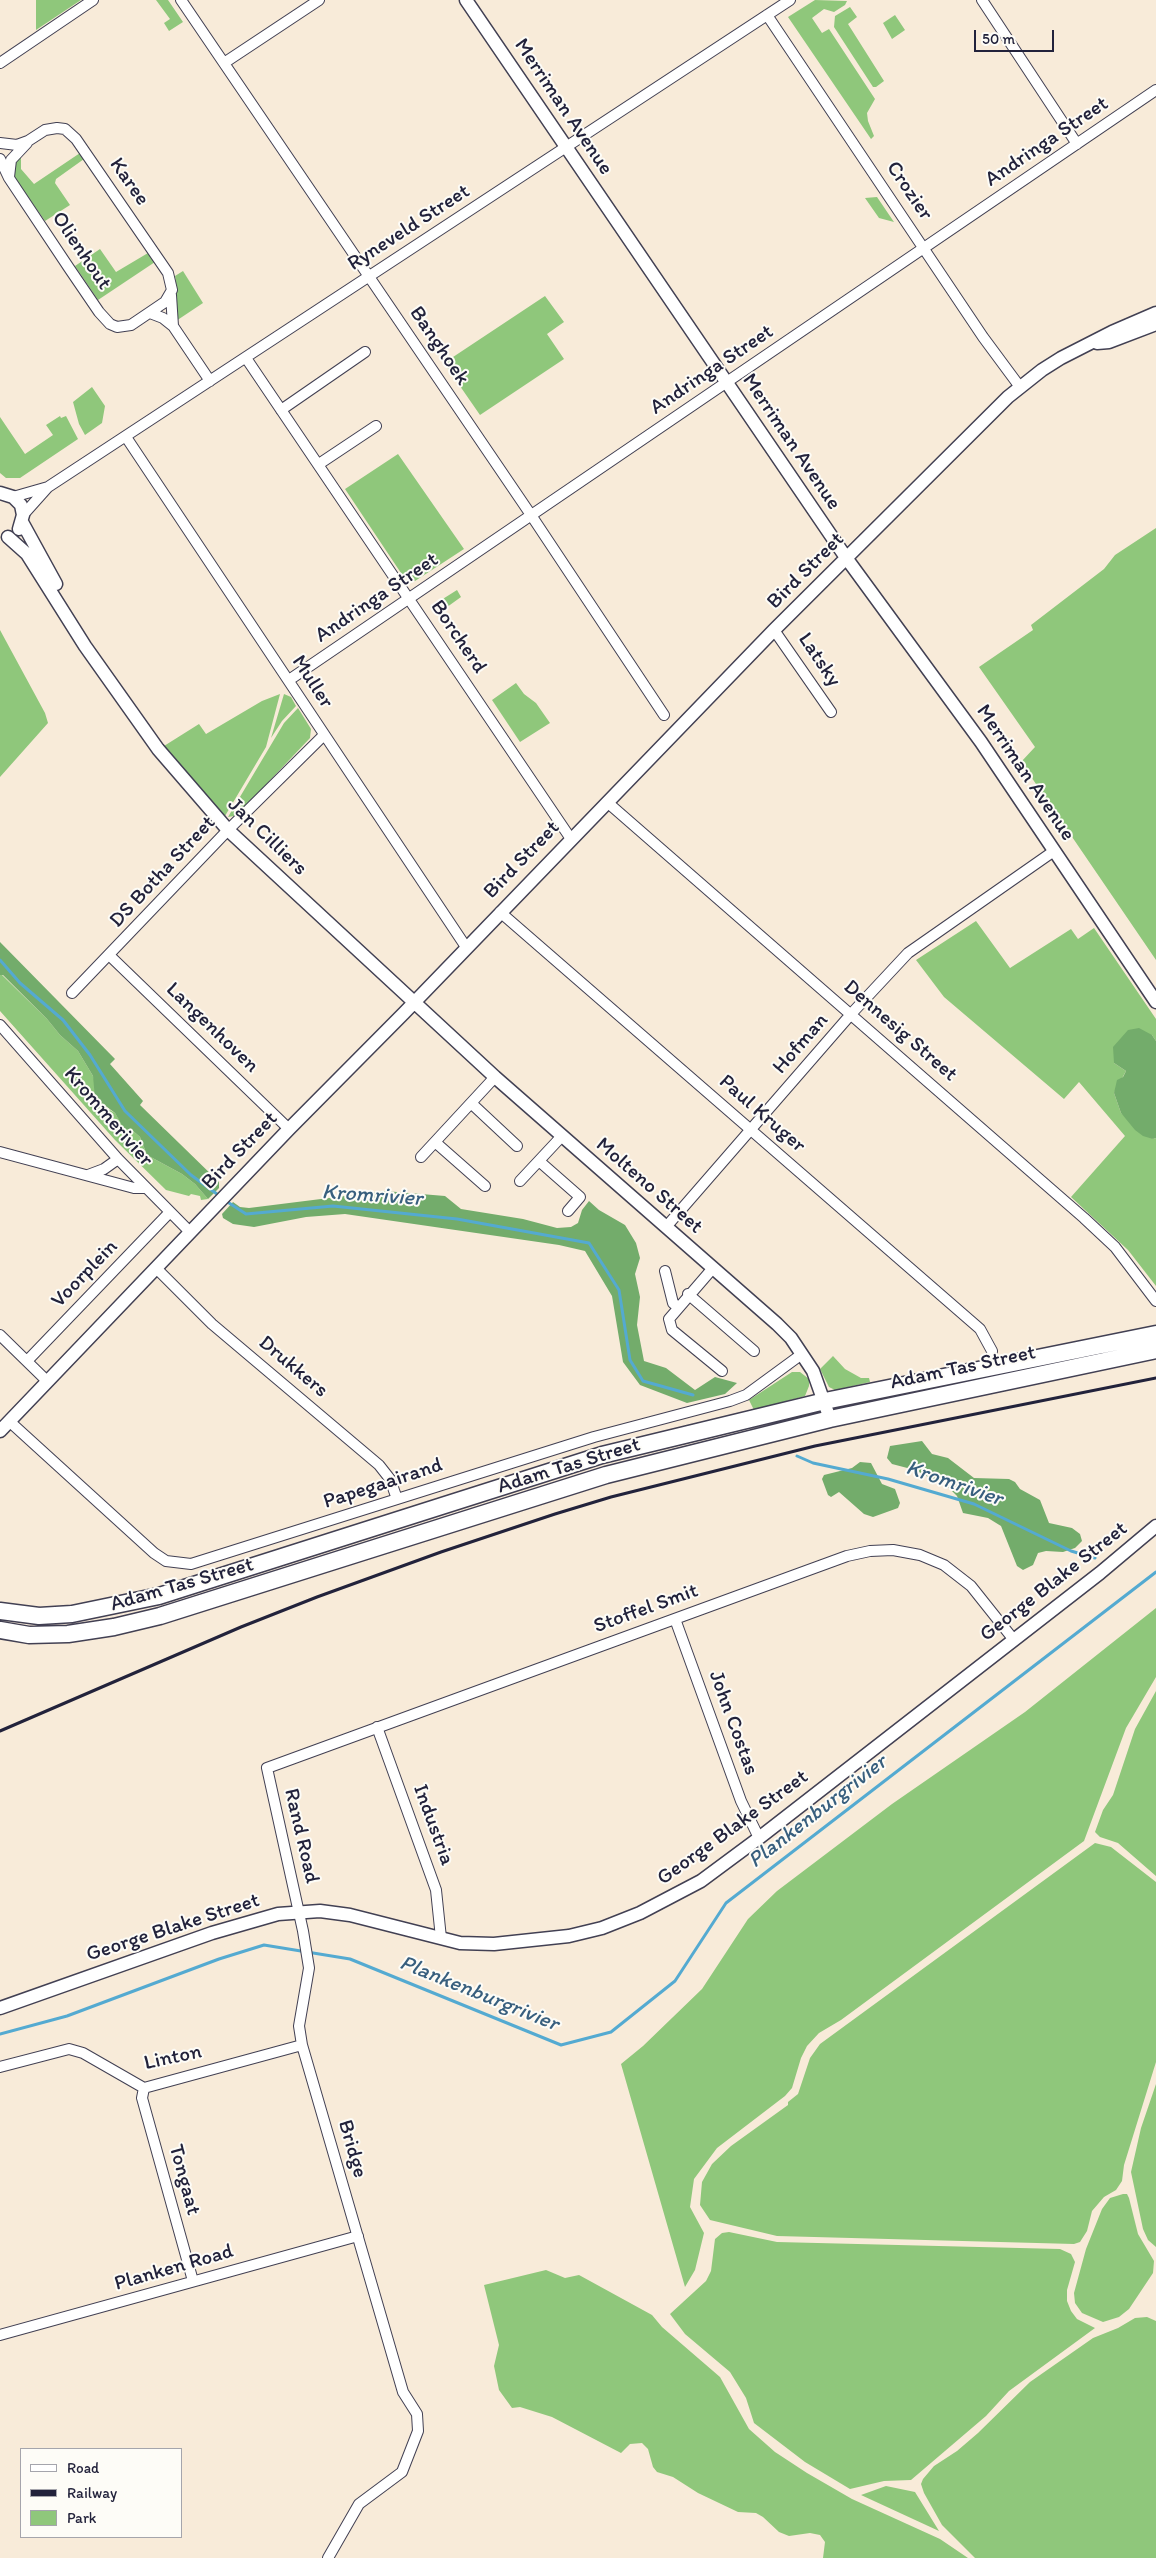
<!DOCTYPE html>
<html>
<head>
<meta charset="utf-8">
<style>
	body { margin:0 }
	#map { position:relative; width:1156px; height:2558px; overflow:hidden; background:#f8ebd9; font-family:Itim,sans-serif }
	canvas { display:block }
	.legend { position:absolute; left:20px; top:2448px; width:162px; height:90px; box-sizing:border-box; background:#fdfcf7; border:1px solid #a5a5ac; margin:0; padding:6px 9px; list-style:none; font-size:15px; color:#22223b }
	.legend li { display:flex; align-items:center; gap:10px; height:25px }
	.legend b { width:25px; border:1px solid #a5a5ac }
	.scale { position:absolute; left:974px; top:30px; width:80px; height:22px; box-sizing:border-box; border:2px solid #22223b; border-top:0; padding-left:6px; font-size:15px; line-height:18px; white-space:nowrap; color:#22223b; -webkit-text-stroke:4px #fdfcf7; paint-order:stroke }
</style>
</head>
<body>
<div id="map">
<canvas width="1156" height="2558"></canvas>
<ul class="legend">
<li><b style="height:6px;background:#fff"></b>Road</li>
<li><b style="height:6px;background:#22223b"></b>Railway</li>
<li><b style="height:14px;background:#8fc77b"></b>Park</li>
</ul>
<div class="scale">50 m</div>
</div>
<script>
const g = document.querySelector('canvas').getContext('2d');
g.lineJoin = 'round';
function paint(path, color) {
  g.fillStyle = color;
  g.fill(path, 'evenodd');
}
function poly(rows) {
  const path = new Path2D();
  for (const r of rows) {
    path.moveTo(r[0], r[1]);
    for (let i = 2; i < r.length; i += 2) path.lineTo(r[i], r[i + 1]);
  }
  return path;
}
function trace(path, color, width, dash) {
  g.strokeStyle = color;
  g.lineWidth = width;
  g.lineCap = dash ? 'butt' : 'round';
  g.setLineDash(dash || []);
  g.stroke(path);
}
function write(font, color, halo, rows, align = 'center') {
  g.font = font + ' Itim,sans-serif';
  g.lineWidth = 4;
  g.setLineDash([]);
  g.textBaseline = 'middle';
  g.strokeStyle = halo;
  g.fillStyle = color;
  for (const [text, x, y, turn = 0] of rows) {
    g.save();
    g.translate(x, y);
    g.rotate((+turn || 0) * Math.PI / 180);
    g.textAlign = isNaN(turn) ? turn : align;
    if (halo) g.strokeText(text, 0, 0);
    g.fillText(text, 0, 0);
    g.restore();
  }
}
paint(poly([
	[36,0,81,0,36,30],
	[156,0,168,0,183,22,169,31,164,23,170,19],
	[815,0,847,1,845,5,834,12,824,9,812,18,822,33,829,29,875,99,867,113,868,121,874,136,871,139,788,17],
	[850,7,857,17,848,24,884,81,876,87,873,87,834,27,835,16],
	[895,15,905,30,892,39,883,23],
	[21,153,21,169,34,184,80,153,84,159,56,179,55,183,70,205,45,221,14,177,15,159],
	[877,197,894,222,879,218,865,198],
	[100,249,116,272,148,253,155,262,98,300,75,266],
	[183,271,203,303,176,321,173,307,177,290,175,276],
	[545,296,564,322,547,334,564,359,480,415,444,363],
	[92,387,105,406,102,423,85,435,79,424,73,402],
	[60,416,61,418,66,416,78,439,20,478,6,478,0,473,0,417,25,454,53,435,46,425],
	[398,454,464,549,415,581,403,576,345,489],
	[1156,528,1156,960,1021,762,1035,747,979,667,1033,630,1031,625,1104,569,1115,555],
	[457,590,461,597,436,615,430,607],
	[0,630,45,713,48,723,0,777],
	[516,683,524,694,536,703,550,723,520,742,492,700],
	[280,694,266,747,225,816,164,746,199,724,206,734,262,701],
	[284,694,291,697,296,706,282,721,271,738],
	[298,708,311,729,310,738,241,811,234,816,228,817,284,723],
	[976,921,1010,968,1071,929,1078,939,1094,928,1156,1019,1156,1041,1152,1035,1114,1063,1126,1071,1114,1093,1121,1113,1153,1139,1156,1138,1156,1286,1128,1250,1071,1197,1125,1136,1079,1082,1064,1099,944,997,916,960],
	[0,975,2,975,47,1019,60,1035,78,1051,93,1076,103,1106,115,1113,124,1128,132,1130,140,1137,147,1155,182,1174,195,1184,208,1199,201,1200,200,1196,191,1194,189,1196,166,1190,115,1140,0,1011],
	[833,1356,845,1369,861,1378,869,1378,870,1382,835,1390,829,1387,820,1369],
	[792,1372,800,1372,809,1379,809,1386,805,1396,754,1410,749,1400],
	[1156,1608,1156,1677,1126,1728,1084,1841,841,2020,819,2033,807,2046,801,2058,792,2088,785,2096,717,2148,694,2179,690,2207,704,2233,695,2270,685,2287,621,2064,643,2046,702,1989,748,1919,777,1891,892,1804,1025,1712],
	[1156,1691,1156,1876,1118,1843,1100,1837,1095,1832,1103,1810,1113,1795,1135,1729],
	[1095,1843,1111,1847,1156,1882,1156,2062,1124,2165,1122,2181,1116,2190,1104,2197,1092,2211,1087,2231,1080,2242,1074,2244,777,2236,710,2220,700,2205,702,2182,712,2164,731,2146,788,2105,788,2102,798,2094,810,2058,820,2044],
	[1156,2084,1156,2247,1148,2240,1143,2229,1131,2172,1141,2128],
	[1123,2194,1127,2194,1129,2198,1138,2234,1154,2261,1153,2273,1129,2309,1119,2317,1103,2322,1082,2313,1075,2303,1074,2293,1086,2249,1102,2209,1110,2198],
	[729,2232,777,2242,1060,2249,1071,2254,1075,2262,1067,2290,1067,2301,1071,2311,1077,2319,1095,2328,1009,2391,986,2416,911,2480,884,2481,850,2489,805,2462,754,2423,746,2398,730,2372,685,2334,670,2314,706,2281,711,2271,715,2239,722,2233],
	[546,2270,565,2278,579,2275,652,2315,662,2327,720,2377,749,2429,775,2452,807,2473,852,2499,940,2539,968,2558,823,2558,825,2542,820,2535,810,2533,789,2536,779,2532,763,2517,756,2513,738,2512,698,2493,673,2477,657,2472,653,2467,648,2449,642,2443,630,2444,621,2453,552,2417,520,2407,512,2408,499,2390,494,2366,499,2345,484,2285],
	[1147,2317,1156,2321,1156,2558,975,2558,942,2525,924,2493,921,2484,923,2479,934,2466,957,2451,978,2433,1030,2382,1093,2338,1118,2328,1135,2318],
	[886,2486,915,2492,939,2531,861,2495]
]), '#8fc77b');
paint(poly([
	[0,942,115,1059,110,1064,143,1101,140,1105,219,1182,219,1188,208,1199,195,1184,182,1174,147,1155,140,1137,132,1130,124,1129,115,1113,95,1098,93,1076,78,1051,60,1035,47,1019,3,975,0,975],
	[1139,1028,1152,1035,1156,1041,1156,1138,1153,1139,1143,1136,1135,1130,1121,1113,1114,1093,1117,1080,1123,1077,1126,1071,1114,1063,1113,1047,1128,1030],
	[385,1191,445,1196,461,1209,523,1219,557,1228,571,1227,578,1223,582,1210,589,1201,599,1210,625,1225,636,1243,640,1258,635,1274,640,1297,637,1325,644,1361,666,1368,695,1390,715,1377,737,1383,725,1394,687,1403,640,1385,623,1362,612,1296,585,1251,559,1245,345,1214,306,1217,254,1227,233,1224,223,1218,222,1214,233,1202,240,1207,249,1208],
	[922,1441,932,1454,948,1458,974,1478,1009,1479,1015,1482,1020,1489,1040,1500,1049,1523,1072,1528,1080,1534,1082,1541,1075,1548,1063,1552,1046,1551,1038,1553,1033,1565,1023,1570,1017,1566,1001,1526,988,1518,963,1513,957,1496,949,1488,915,1470,892,1464,887,1458,890,1446],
	[860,1462,871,1463,882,1484,895,1489,900,1503,898,1508,873,1517,864,1514,839,1492,831,1497,828,1495,822,1479,824,1475,852,1468]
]), '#73ac6b');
trace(poly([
	[0,960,20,983,63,1020,90,1055,125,1111,191,1175,221,1197],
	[226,1201,246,1214,333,1206,457,1219,589,1243,619,1290,630,1360,643,1381,693,1395],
	[797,1456,813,1463,888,1479,974,1504,1071,1551,1095,1558],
	[0,2034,67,2016,219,1959,264,1945,350,1959,561,2045,611,2032,675,1981,726,1903,1156,1572]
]), '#54aad1', 3);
const minor = poly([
	[181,0,531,515,664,715],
	[982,0,1077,144],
	[767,15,983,337,1020,387],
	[0,63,93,0],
	[224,63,319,0],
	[0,143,17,145,28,141,45,130,57,128,65,129,76,139,168,273,172,290,165,302,131,325,117,327,110,324,99,312,69,268,9,178,0,159],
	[9,177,11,160,27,143],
	[171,295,173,326],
	[150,313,163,318,173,326,210,381],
	[246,358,571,839],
	[281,410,365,352],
	[126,437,466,947],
	[319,464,376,426],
	[13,497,48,487],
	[23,515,48,487,790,0],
	[774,630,831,712],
	[289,680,1156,90],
	[607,802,1084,1218,1115,1247,1156,1301],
	[500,912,980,1329,992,1351],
	[109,955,289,1129],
	[72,993,228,830,324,735],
	[0,1025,118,1159,190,1232],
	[471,1103,517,1146],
	[435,1142,485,1186],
	[0,1152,134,1188,146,1188],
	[421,1157,495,1077],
	[539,1161,580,1197,568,1211],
	[88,1175,104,1169,118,1159],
	[520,1181,562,1136],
	[666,1227,852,1013,908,953,1054,851],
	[156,1268,212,1324,379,1465,390,1479,397,1499],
	[713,1268,669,1319,672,1330,722,1371],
	[665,1271,673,1303,678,1307],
	[688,1294,754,1351],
	[0,1335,47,1381],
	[27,1361,170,1212],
	[9,1421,154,1553,166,1561,191,1564,594,1437,730,1401,746,1395,802,1354],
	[675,1619,741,1801,759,1838],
	[377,1727,436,1890,441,1938],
	[0,2067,69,2049,83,2053,144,2088,302,2045],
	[144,2088,142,2098,193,2281],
	[0,2335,358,2236],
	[328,2558,359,2504,402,2472,418,2431,417,2414,403,2392,302,2045,299,2026,309,1968,303,1931,267,1768,847,1556,870,1551,893,1550,920,1555,944,1565,971,1586,1014,1640]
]);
const tertiary = poly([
	[466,0,847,559,981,742,1156,1002],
	[1097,343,1109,342,1156,324],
	[0,493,13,497,21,505,23,515,19,529],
	[22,522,56,584],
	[8,537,27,554,85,646,158,749,228,830,495,1077,777,1324,791,1338,813,1371,830,1419],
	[0,1431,289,1129,404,1013,774,630,1008,397,1042,370,1061,358,1112,332,1156,313],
	[0,2008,212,1933,278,1914,320,1911,350,1915,460,1943,494,1944,569,1936,602,1928,640,1913,701,1881,759,1838,1100,1573,1156,1526]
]);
const primary = poly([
	[0,1611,39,1616,72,1614,159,1596,602,1455,825,1401,1156,1334],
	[0,1630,29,1635,68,1634,114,1627,160,1616,606,1475,830,1419,1156,1350]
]);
trace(minor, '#424053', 12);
trace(tertiary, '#424053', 15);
trace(primary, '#424053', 19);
trace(minor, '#fff', 10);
trace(tertiary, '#fff', 12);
trace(primary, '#fff', 16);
trace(poly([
	[0,1731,241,1627,317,1597,441,1552,555,1514,611,1497,815,1446,1156,1378]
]), '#22223b', 3);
write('21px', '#22223b', '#fdfcf7', [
	["Merriman Avenue",563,107,56],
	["Andringa Street",1047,142,-34],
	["Karee",129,182,55],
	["Crozier",909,191,56],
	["Ryneveld Street",409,228,-33],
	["Olienhout",81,251,56],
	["Banghoek",439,346,56],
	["Andringa Street",712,370,-34],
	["Merriman Avenue",791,442,56],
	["Bird Street",806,571,-45],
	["Andringa Street",377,598,-34],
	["Borcherd",458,637,56],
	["Latsky",819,660,56],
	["Muller",312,682,57],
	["Merriman Avenue",1025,773,56],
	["Jan Cilliers",267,837,44],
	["Bird Street",522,860,-46],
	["DS Botha Street",163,872,-47],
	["Langenhoven",212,1028,44],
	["Dennesig Street",900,1031,41],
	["Hofman",801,1044,-49],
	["Paul Kruger",762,1114,41],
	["Krommerivier",108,1117,49],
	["Bird Street",240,1151,-46],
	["Molteno Street",649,1186,41],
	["Voorplein",85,1274,-46],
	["Drukkers",293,1367,40],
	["Adam Tas Street",963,1368,-12],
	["Adam Tas Street",569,1466,-17],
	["Papegaairand",383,1484,-18],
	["George Blake Street",1054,1582,-38],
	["Adam Tas Street",182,1585,-16],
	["Stoffel Smit",646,1609,-20],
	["John Costas",733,1723,70],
	["Industria",433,1825,70],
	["George Blake Street",733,1828,-36],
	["Rand Road",301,1836,77],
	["George Blake Street",173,1928,-18],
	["Linton",173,2058,-12],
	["Bridge",352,2149,74],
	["Tongaat",184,2180,75],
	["Planken Road",174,2268,-16]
]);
write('italic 22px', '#385f7e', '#fdfcf7', [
	["Kromrivier",372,1196,4],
	["Kromrivier",954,1484,19],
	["Plankenburgrivier",818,1812,-38],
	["Plankenburgrivier",479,1994,22]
]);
</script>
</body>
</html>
